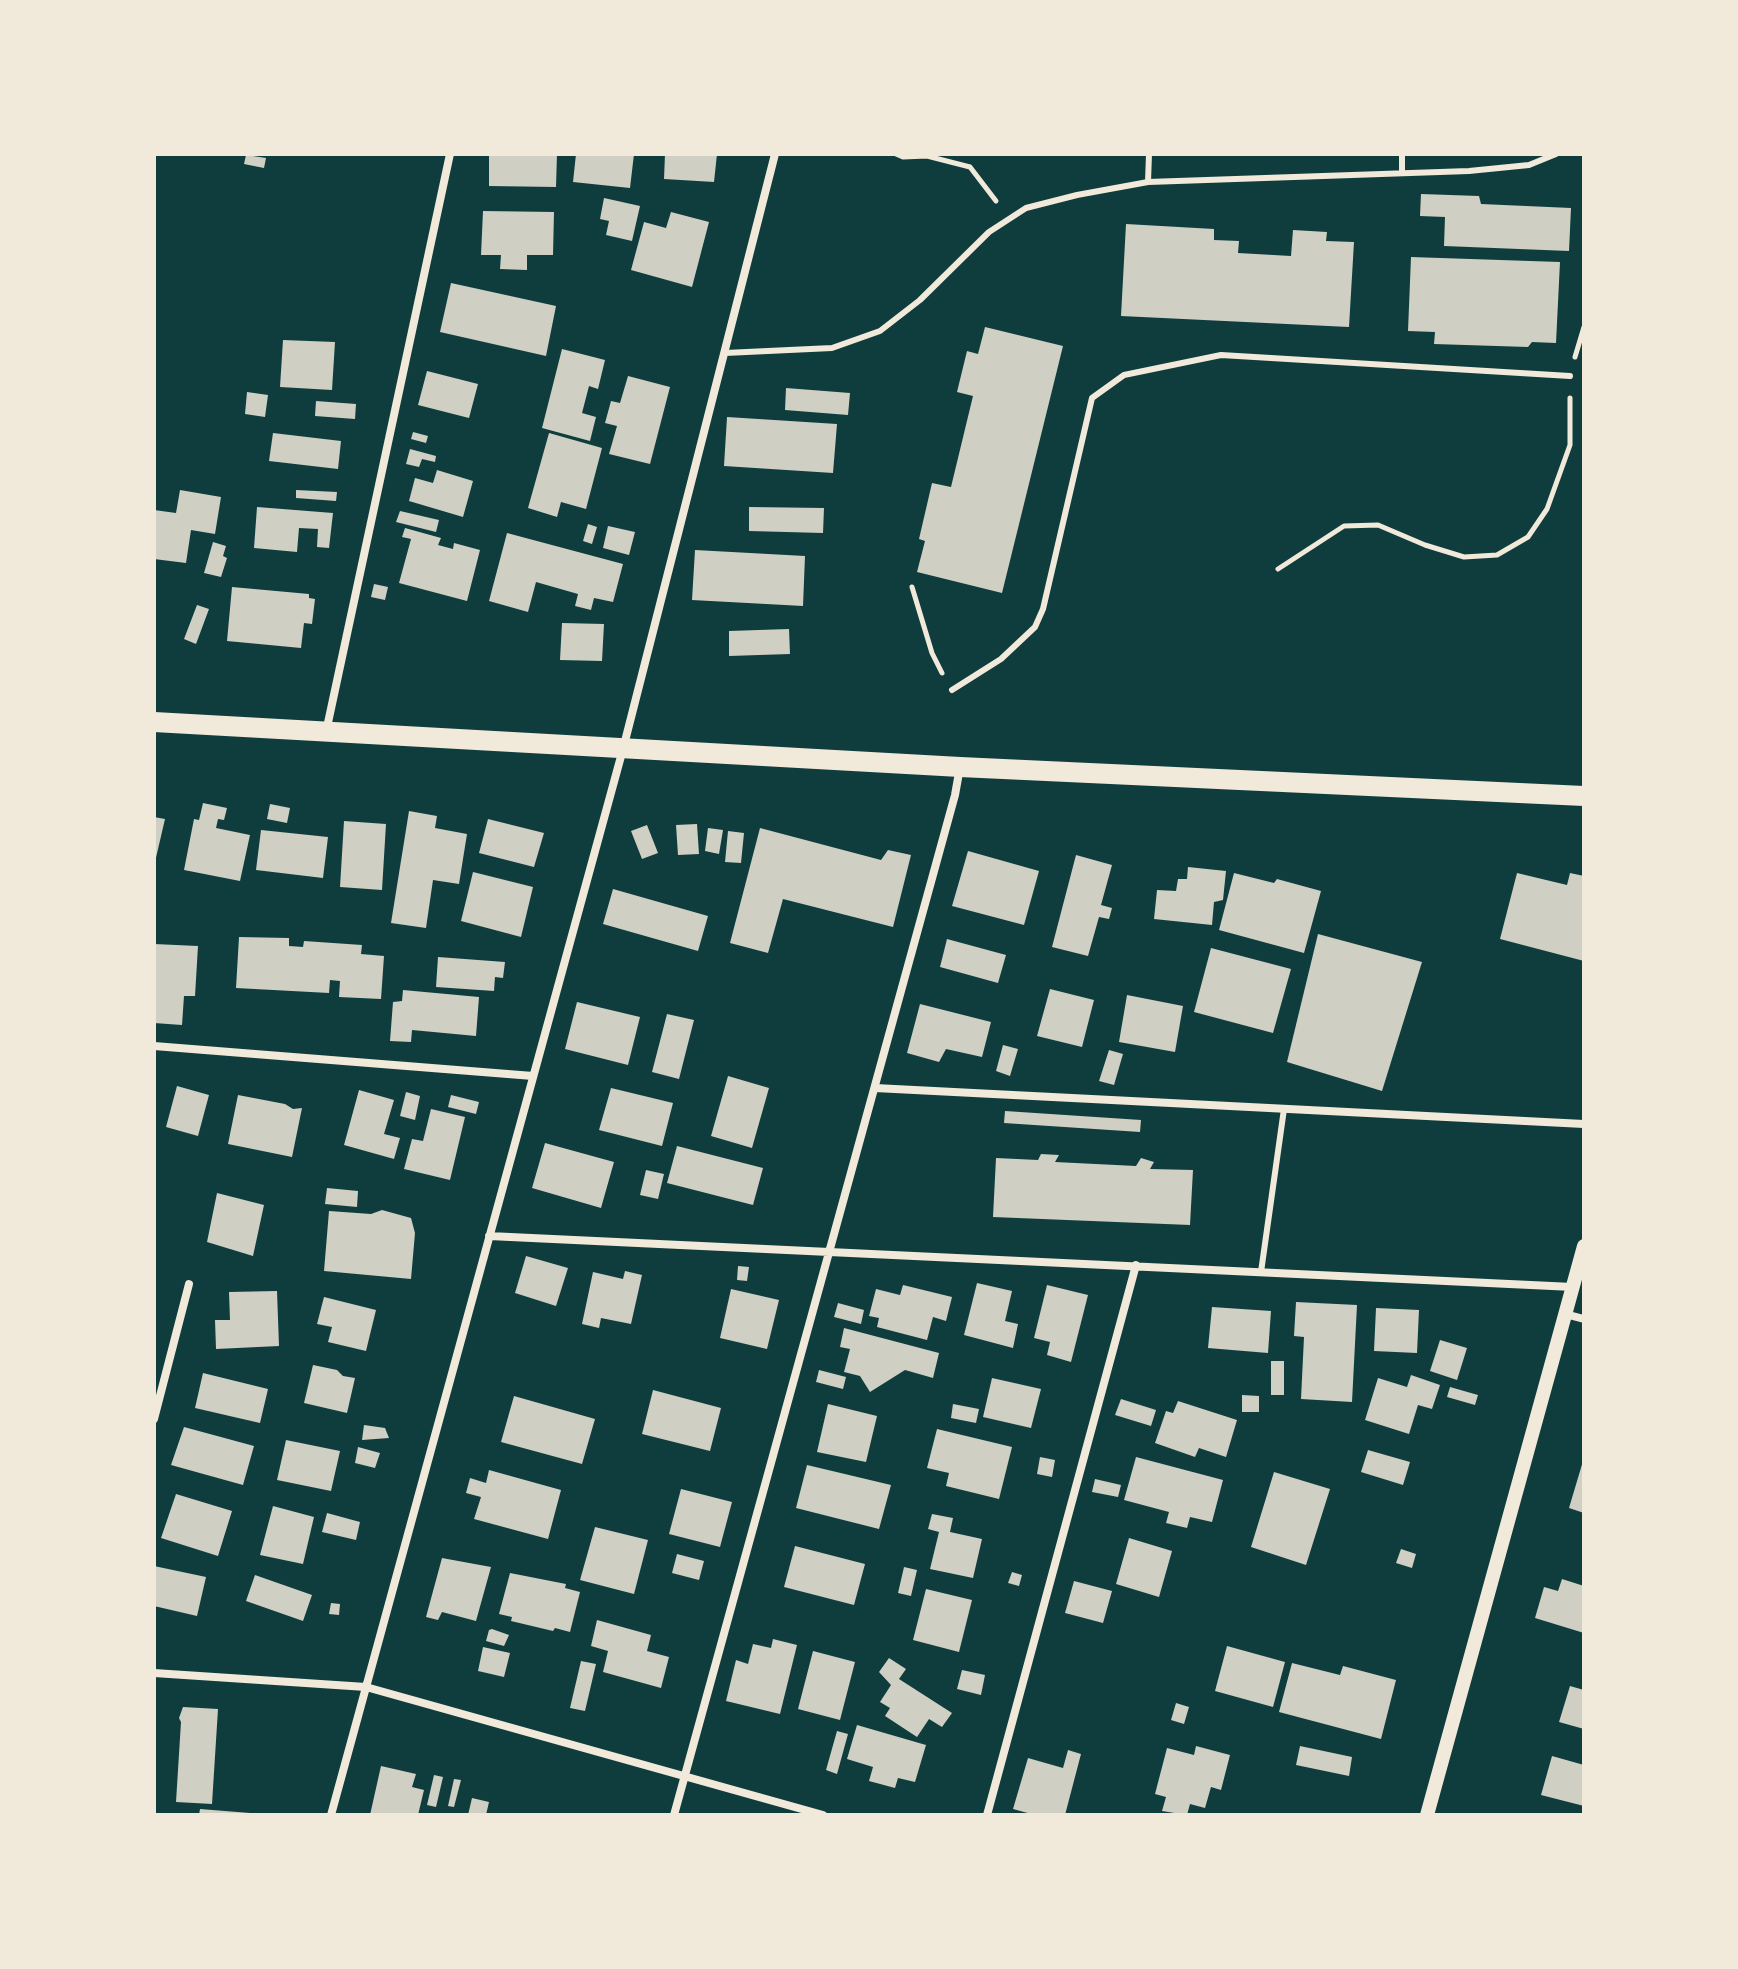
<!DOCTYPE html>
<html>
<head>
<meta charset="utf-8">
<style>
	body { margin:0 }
	#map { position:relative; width:1738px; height:1969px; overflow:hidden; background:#0f3d3e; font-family:"Libre Baskerville",serif }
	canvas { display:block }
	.frame { position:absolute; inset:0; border:156px solid #f1e9da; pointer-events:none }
</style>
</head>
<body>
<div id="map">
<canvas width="1738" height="1969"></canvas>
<div class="frame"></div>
</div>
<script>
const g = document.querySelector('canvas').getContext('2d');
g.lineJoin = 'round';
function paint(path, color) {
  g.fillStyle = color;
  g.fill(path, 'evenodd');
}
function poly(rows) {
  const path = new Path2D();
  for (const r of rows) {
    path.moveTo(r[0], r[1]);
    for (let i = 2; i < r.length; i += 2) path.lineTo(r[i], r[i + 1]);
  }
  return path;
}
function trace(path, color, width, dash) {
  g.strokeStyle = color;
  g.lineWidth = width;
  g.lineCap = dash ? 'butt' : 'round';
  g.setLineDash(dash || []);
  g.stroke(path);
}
paint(poly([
	[489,154,557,154,556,187,489,186],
	[576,154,634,154,630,188,573,182],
	[665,154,717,154,714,182,664,179],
	[246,155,266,158,264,168,244,164],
	[1421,194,1479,196,1481,204,1571,208,1569,251,1444,246,1445,217,1420,216],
	[604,198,640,206,632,241,606,235,609,221,600,219],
	[483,211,554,212,553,255,527,255,527,270,500,269,501,255,481,255],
	[671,212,709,222,692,287,631,270,644,222,666,228],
	[1126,224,1214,229,1214,240,1239,241,1238,253,1291,256,1293,230,1327,232,1326,241,1354,242,1349,327,1121,316],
	[1411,257,1560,262,1556,343,1532,342,1528,347,1434,344,1435,332,1408,331],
	[451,283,556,306,546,356,440,332],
	[985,327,1063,346,1002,593,917,572,925,541,919,539,932,483,951,487,973,396,957,392,967,351,978,354],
	[283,340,335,342,332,390,280,387],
	[562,349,605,360,598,389,589,386,582,413,596,417,590,441,542,428],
	[427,371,478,384,469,418,418,405],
	[628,376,670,387,650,464,609,454,617,426,605,423,611,401,620,403],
	[786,388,850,393,848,415,785,410],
	[247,392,268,395,265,417,245,414],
	[316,401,356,404,355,419,315,416],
	[727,417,837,424,833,473,724,466],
	[413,432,428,436,426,443,411,439],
	[273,433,341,441,338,469,269,461],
	[549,433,602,448,586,509,561,502,557,517,528,508],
	[410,449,436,456,435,462,422,459,419,467,406,464],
	[437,470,473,481,463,517,409,501,415,478,433,483],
	[180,490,221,497,215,534,191,530,186,563,154,559,154,510,176,513],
	[296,490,337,492,336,501,296,498],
	[257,507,333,513,329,548,317,547,318,529,299,528,297,552,254,548],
	[749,507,824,508,823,533,749,531],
	[400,511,439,520,436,532,396,522],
	[588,524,597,527,592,544,583,541],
	[608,526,635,532,629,555,603,548],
	[405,528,441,538,438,545,453,549,454,543,480,550,467,601,399,583,411,539,402,537],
	[507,533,623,564,613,602,594,598,591,610,575,606,578,594,536,582,528,612,489,601],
	[213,542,226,546,223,556,227,558,221,577,204,573],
	[695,550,805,556,803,606,692,600],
	[374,584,388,587,385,600,371,597],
	[232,587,309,594,309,598,315,599,312,624,304,623,301,648,227,641],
	[197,605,209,609,196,644,184,639],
	[562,623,604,624,602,661,560,660],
	[789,629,790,654,729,656,729,631],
	[203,803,227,808,224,820,218,819,216,828,250,835,240,881,184,870,194,819,199,820],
	[270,804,290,808,287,823,267,819],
	[409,811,437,816,435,828,467,834,459,884,433,880,426,928,391,923],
	[154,817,165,819,155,862,154,862],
	[488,819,544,833,534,867,479,853],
	[344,821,386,824,382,890,340,887],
	[697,824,699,854,678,855,676,825],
	[647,825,658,853,642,859,631,831],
	[708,828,723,830,719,854,705,851],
	[760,828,881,860,888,850,911,855,893,927,783,899,768,953,730,943],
	[261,830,328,837,323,878,256,870],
	[728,831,744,833,741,863,725,862],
	[968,851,1039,871,1024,925,952,906],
	[1076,855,1112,865,1101,905,1112,908,1109,919,1099,917,1088,956,1052,947],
	[1188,867,1226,871,1223,900,1214,902,1212,925,1154,919,1157,890,1176,891,1178,879,1187,879],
	[473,872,533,887,521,937,461,921],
	[1234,873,1274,883,1277,879,1321,891,1304,953,1219,930],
	[1517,873,1567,885,1570,873,1584,876,1584,961,1500,939],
	[613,889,708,916,698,951,603,924],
	[1318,934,1422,962,1382,1091,1287,1062],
	[239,937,289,938,289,946,303,947,304,941,362,945,361,954,384,956,381,999,339,997,340,981,330,980,329,993,236,988],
	[947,939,1006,955,998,983,940,967],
	[154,944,198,946,195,996,184,996,182,1025,154,1023],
	[1211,948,1291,969,1273,1033,1194,1012],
	[438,957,505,962,503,978,495,977,494,991,436,987],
	[1050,989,1094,1000,1082,1047,1037,1036],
	[403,990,479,997,476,1036,412,1030,411,1042,390,1041,393,1002,402,1001],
	[1127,995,1183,1006,1175,1052,1119,1042],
	[577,1002,640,1017,628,1065,565,1049],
	[920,1004,991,1022,982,1057,946,1049,939,1062,907,1053],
	[667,1014,694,1020,679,1079,652,1072],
	[1003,1045,1018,1049,1010,1076,996,1071],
	[1109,1050,1123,1054,1114,1085,1099,1081],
	[728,1076,769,1088,752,1148,711,1136],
	[177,1086,209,1095,198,1136,166,1127],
	[611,1088,673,1103,662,1146,599,1130],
	[359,1090,394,1100,384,1134,400,1138,394,1159,344,1145],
	[406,1092,420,1096,415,1120,400,1116],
	[238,1095,285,1104,293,1109,302,1108,292,1157,228,1144],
	[451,1095,479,1102,476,1114,448,1107],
	[431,1109,465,1117,450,1180,404,1169,412,1139,423,1141],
	[1005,1111,1141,1120,1140,1132,1004,1123],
	[545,1143,614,1162,601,1208,532,1188],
	[677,1146,763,1168,753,1205,667,1183],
	[1041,1154,1059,1155,1055,1162,1136,1166,1141,1158,1154,1162,1150,1169,1193,1170,1190,1225,993,1217,996,1158,1038,1160],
	[646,1170,664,1174,658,1199,640,1195],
	[327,1188,358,1191,357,1207,325,1204],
	[217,1193,264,1205,253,1256,207,1242],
	[382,1210,411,1218,415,1233,411,1279,324,1271,329,1211,371,1214],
	[526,1256,568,1268,556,1306,515,1293],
	[738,1266,749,1267,747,1281,737,1280],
	[625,1271,642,1275,631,1324,601,1318,599,1328,582,1324,593,1272,623,1279],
	[977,1283,1012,1291,1005,1321,1018,1324,1013,1348,964,1335],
	[903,1285,952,1297,946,1321,933,1317,927,1340,877,1327,879,1318,869,1316,876,1289,900,1295],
	[1047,1285,1088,1295,1071,1362,1047,1355,1050,1342,1034,1338],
	[731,1289,779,1300,767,1349,720,1338],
	[277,1291,279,1346,216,1349,215,1320,230,1320,229,1292],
	[324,1297,376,1310,366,1351,328,1342,332,1327,317,1324],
	[1296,1302,1357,1305,1352,1402,1301,1399,1304,1337,1294,1336],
	[838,1303,864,1310,861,1324,834,1317],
	[1212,1307,1271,1311,1268,1353,1208,1348],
	[1376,1308,1419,1310,1417,1353,1374,1351],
	[844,1328,939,1353,933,1378,905,1370,870,1392,860,1376,844,1372,850,1349,840,1347],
	[1440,1340,1467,1348,1457,1380,1430,1371],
	[1271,1361,1284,1361,1284,1395,1271,1395],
	[313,1365,337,1370,343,1376,355,1378,347,1413,304,1403],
	[819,1370,846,1377,843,1389,816,1382],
	[203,1373,268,1389,260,1423,195,1408],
	[1411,1375,1440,1385,1432,1409,1418,1405,1409,1434,1365,1420,1378,1378,1407,1387],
	[992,1378,1041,1389,1031,1428,983,1417],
	[1450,1387,1478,1395,1475,1405,1447,1397],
	[653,1390,721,1408,710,1451,642,1434],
	[1242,1395,1259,1396,1259,1412,1242,1412],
	[514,1396,595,1419,582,1464,501,1442],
	[1121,1399,1156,1410,1151,1426,1115,1415],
	[1178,1401,1237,1420,1226,1457,1199,1448,1195,1457,1155,1443,1166,1411,1173,1413],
	[828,1404,877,1416,866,1462,817,1452],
	[953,1404,979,1409,976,1423,951,1418],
	[364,1425,385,1428,389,1438,362,1440],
	[184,1427,254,1446,243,1485,171,1465],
	[937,1429,1012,1447,999,1499,946,1486,949,1473,927,1468],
	[286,1440,340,1451,331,1491,277,1480],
	[358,1447,380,1453,375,1468,355,1463],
	[1368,1450,1410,1462,1403,1485,1361,1472],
	[1040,1457,1055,1460,1052,1477,1037,1474],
	[1136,1457,1223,1480,1212,1522,1190,1517,1187,1528,1166,1523,1169,1512,1124,1500],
	[1583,1461,1584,1461,1584,1513,1569,1508],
	[807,1465,891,1485,879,1529,796,1508],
	[489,1470,561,1490,548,1539,474,1519,481,1497,466,1493,470,1478,486,1483],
	[1274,1472,1330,1489,1306,1565,1251,1547],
	[1095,1479,1121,1485,1118,1497,1092,1492],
	[681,1489,732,1502,720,1547,669,1534],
	[176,1494,232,1511,218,1556,161,1538],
	[273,1506,314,1517,303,1564,260,1555],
	[327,1513,360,1522,356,1540,322,1532],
	[932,1514,953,1518,950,1532,982,1539,973,1578,930,1569,939,1532,928,1529],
	[595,1527,648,1540,634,1594,580,1580],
	[1129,1538,1172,1551,1159,1597,1116,1584],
	[795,1546,865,1564,854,1605,784,1587],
	[1401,1549,1416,1554,1412,1568,1396,1563],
	[677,1554,704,1561,699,1580,672,1573],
	[442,1558,491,1567,476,1621,442,1612,438,1620,426,1617],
	[154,1566,206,1577,197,1616,154,1606],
	[904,1567,917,1570,911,1596,898,1593],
	[1012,1572,1022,1575,1019,1586,1008,1583],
	[510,1573,566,1584,565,1588,580,1592,570,1632,555,1628,553,1631,511,1621,512,1617,499,1614],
	[255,1575,312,1595,303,1621,246,1601],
	[1562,1579,1584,1586,1584,1633,1535,1618,1544,1587,1558,1591],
	[1074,1581,1112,1591,1103,1623,1065,1613],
	[926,1589,972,1600,959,1652,913,1640],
	[331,1603,340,1604,339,1615,329,1614],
	[597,1620,651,1635,647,1651,669,1657,661,1688,603,1672,608,1651,591,1646],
	[492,1629,509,1635,504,1646,486,1641,489,1630],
	[773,1639,797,1645,780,1714,726,1701,736,1660,748,1664,753,1644,771,1648],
	[1227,1646,1285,1662,1273,1707,1215,1691],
	[483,1647,510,1653,504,1677,478,1671],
	[813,1651,855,1662,840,1720,798,1709],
	[889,1658,906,1669,899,1679,952,1713,942,1727,929,1719,917,1737,885,1716,890,1708,880,1702,891,1685,879,1672],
	[581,1661,596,1664,585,1711,570,1708],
	[1292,1663,1340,1675,1343,1666,1396,1680,1381,1739,1279,1712],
	[962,1670,985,1675,981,1695,957,1689],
	[1570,1686,1584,1690,1584,1729,1559,1722],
	[1176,1703,1189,1707,1184,1724,1171,1720],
	[183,1707,218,1709,212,1804,176,1802,181,1722,179,1718],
	[857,1725,926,1745,915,1782,898,1778,895,1788,869,1781,873,1767,847,1759],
	[837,1731,848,1734,837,1774,826,1770],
	[1196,1746,1230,1755,1221,1790,1211,1787,1205,1808,1190,1804,1187,1815,1162,1811,1166,1797,1155,1794,1167,1748,1194,1755],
	[1300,1746,1352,1757,1349,1776,1296,1765],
	[1068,1750,1081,1754,1065,1815,1035,1815,1013,1809,1028,1758,1063,1768],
	[1552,1756,1584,1765,1584,1806,1541,1795],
	[381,1766,416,1774,412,1787,424,1790,418,1815,370,1815],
	[434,1775,443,1777,436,1807,427,1805],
	[454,1779,461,1780,454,1807,448,1806],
	[472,1798,489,1802,486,1815,468,1815],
	[200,1809,250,1813,250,1815,199,1815]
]), '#cfcfc3');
trace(poly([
	[896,154,903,157,927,156,970,167,996,201],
	[1575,357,1584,327],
	[1278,569,1344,526,1378,525,1425,545,1464,557,1497,555,1528,537,1547,509,1570,445,1570,398],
	[912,587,932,653,942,673]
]), '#f1e9da', 5);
trace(poly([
	[1402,172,1402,154],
	[1148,182,1149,154],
	[725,353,832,348,880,331,920,300,989,232,1026,208,1077,195,1148,182,1469,171,1529,165,1556,154],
	[952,690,1001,659,1035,627,1043,609,1092,398,1124,375,1221,355,1570,376],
	[1261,1272,1284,1109]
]), '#f1e9da', 6);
trace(poly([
	[326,732,450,154],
	[154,1046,533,1076],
	[875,1088,1584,1124],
	[489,1236,1573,1287],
	[1565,1314,1584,1319],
	[154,1419,189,1284],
	[154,1673,366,1687,823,1815],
	[331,1815,623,749,775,154],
	[674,1815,955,795,960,767],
	[987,1815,1136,1265]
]), '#f1e9da', 8);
trace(poly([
	[1427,1815,1584,1246]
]), '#f1e9da', 14);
trace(poly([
	[154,722,960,767,1584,796]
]), '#f1e9da', 20);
</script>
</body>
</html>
